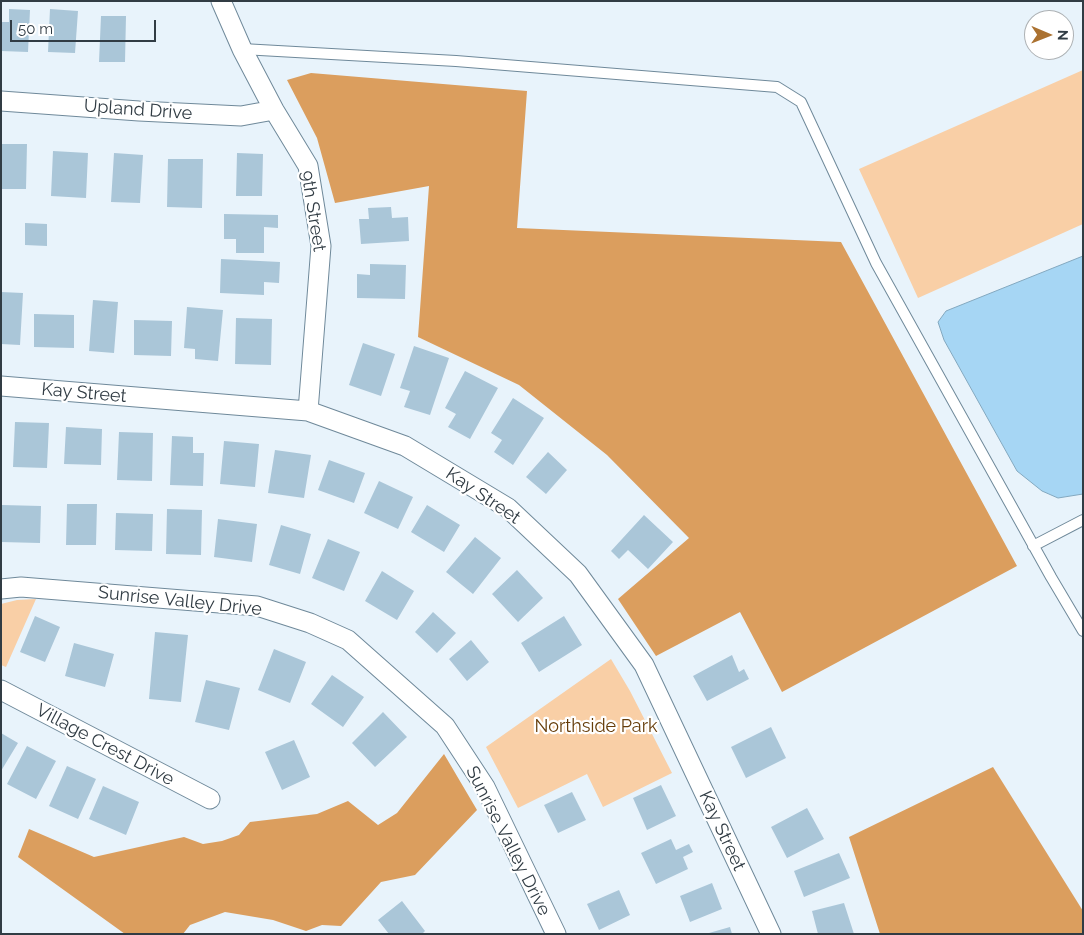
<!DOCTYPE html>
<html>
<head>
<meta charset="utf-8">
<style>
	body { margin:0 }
	#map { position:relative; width:1084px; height:935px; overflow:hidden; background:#e8f3fb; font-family:Raleway,sans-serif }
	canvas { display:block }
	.frame { position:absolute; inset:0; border:2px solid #313c44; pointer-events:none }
	.north { position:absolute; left:1024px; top:10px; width:50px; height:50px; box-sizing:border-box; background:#fff; border:1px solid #adb1b4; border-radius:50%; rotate:91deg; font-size:14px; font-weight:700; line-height:20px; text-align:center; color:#313c44 }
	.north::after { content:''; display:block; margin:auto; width:18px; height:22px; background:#ab7231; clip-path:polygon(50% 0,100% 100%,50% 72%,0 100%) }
	.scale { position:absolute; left:10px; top:20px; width:146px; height:22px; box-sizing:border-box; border:2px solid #313c44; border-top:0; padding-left:6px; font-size:15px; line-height:18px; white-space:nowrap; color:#313c44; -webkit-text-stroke:4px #fff; paint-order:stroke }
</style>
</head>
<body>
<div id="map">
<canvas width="1084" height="935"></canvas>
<div class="frame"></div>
<div class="north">N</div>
<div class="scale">50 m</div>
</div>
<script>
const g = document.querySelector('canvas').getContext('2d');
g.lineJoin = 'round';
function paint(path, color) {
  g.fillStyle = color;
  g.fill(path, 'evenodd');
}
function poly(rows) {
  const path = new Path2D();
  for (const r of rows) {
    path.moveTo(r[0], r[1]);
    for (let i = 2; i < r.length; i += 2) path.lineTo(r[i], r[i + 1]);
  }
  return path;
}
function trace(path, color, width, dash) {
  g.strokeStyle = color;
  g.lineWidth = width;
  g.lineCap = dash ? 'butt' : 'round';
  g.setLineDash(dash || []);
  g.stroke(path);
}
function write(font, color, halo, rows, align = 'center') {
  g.font = font + ' Raleway,sans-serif';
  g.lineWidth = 4.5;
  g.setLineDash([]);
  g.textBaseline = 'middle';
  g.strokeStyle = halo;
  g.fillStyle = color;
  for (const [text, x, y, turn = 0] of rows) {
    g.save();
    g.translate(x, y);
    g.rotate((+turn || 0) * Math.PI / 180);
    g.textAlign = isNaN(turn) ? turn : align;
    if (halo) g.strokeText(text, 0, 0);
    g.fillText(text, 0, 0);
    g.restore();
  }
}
paint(poly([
	[1083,70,1083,224,918,298,859,169],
	[36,599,6,667,1,665,1,604,17,600],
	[611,659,630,691,672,773,603,807,587,774,518,808,486,747]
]), '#f9cfa6');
paint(poly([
	[311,73,527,91,517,228,841,242,1017,566,782,692,740,612,656,656,618,599,689,538,607,455,519,385,418,337,429,186,335,203,317,138,287,80],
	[444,754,477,810,415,875,381,882,341,926,322,925,306,931,273,920,225,912,190,925,183,934,125,934,18,857,29,829,94,857,184,837,203,844,222,841,239,835,250,822,317,814,348,801,378,825,397,813],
	[993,767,1083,911,1083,934,880,934,849,837]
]), '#db9e5e');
const water = poly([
	[1083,256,1083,494,1058,498,1042,491,1017,471,944,340,938,322,946,311,1083,256]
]);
paint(water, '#a6d6f4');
trace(water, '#83a8bf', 1);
paint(poly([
	[9,9,30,10,28,52,1,51,1,22,9,22],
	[50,9,78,11,75,53,48,52],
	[101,16,126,16,125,62,99,62],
	[1,144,27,144,26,189,1,189],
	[53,151,88,153,86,198,51,196],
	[114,153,143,155,140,203,111,202],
	[237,153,263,154,262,196,236,196],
	[168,159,203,159,202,208,167,207],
	[391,207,392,218,408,217,409,241,361,244,359,219,369,219,368,208],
	[224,214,278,215,278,228,264,227,264,253,236,253,236,239,224,239],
	[25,223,47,224,47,246,25,245],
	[221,259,280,262,279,283,264,282,264,295,220,293],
	[370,264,406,265,405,299,357,298,357,274,370,275],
	[1,292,23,293,20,345,1,344],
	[93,300,118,302,114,353,89,351],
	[187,307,223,310,218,361,195,359,195,349,184,348],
	[34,314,74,315,74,348,34,347],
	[236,318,272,319,271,365,235,364],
	[134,320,172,321,171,356,134,355],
	[363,343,395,354,381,396,349,385],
	[414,346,449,358,430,415,404,407,410,391,400,388],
	[465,371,498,388,470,439,448,427,456,414,445,408],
	[513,398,544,418,513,465,494,452,502,440,491,433],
	[15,422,49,423,47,468,13,467],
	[66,427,102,429,101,465,64,464],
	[119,432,153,433,152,481,117,480],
	[172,436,193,437,193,453,204,453,203,486,170,485],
	[224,441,259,444,255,487,220,484],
	[275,450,311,455,304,498,268,493],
	[548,452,567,470,546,494,526,477],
	[329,460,365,473,354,503,318,490],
	[379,481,413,497,398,529,364,513],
	[67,504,97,504,96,545,66,545],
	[2,505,41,506,40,543,1,542],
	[427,505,460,525,444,552,411,532],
	[167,509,202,510,201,555,166,554],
	[116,513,153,514,152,551,115,550],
	[644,515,673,542,648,569,628,550,619,559,611,551],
	[218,519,257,524,252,562,214,557],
	[281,525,311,534,300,574,269,565],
	[475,537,501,558,473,594,446,572],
	[328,539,360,552,344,591,312,578],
	[517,570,543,598,518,622,492,594],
	[382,571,414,591,397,620,365,601],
	[433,612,456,633,437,653,415,632],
	[35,616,60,627,45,662,20,652],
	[564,616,582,645,539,672,521,643],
	[155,632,188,635,181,702,149,699],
	[471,640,489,662,467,681,449,659],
	[74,643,114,654,105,687,65,676],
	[274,649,306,662,290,703,258,690],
	[732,655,739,672,744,669,749,679,707,701,693,676],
	[332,675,364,697,343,727,311,704],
	[206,680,240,688,229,730,195,722],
	[383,712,407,737,375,767,352,743],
	[771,727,786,758,746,778,731,747],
	[1,733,18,743,1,771],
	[294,740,310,777,282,790,265,752],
	[27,746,56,761,36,799,7,784],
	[67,766,96,779,78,819,49,806],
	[661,785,676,816,647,830,633,798],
	[103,786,139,802,126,835,89,819],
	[572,792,586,820,558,833,544,805],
	[807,808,824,839,787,858,771,827],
	[671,839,676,850,689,844,693,852,683,857,688,869,656,884,641,853],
	[839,853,850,878,804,897,794,871],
	[712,883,722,909,690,922,680,896],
	[619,890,630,915,599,930,587,904],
	[402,901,425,931,422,934,389,934,378,920],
	[844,903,854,934,818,934,812,911],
	[730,927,732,934,709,934,709,933]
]), '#aac6d8');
const service = poly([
	[242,49,456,61,777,87,801,102,876,263,1051,577,1083,631],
	[1033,546,1083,520]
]);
const minor = poly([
	[221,1,242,49,274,110,308,166,321,246,308,411],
	[1,101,139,111,241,116,274,110],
	[1,386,308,411,405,446,508,508,578,574,644,665,771,934],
	[1,589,21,587,257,606,310,623,348,640,445,726,485,787,556,934],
	[1,690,210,799]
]);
trace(service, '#6f899a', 12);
trace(minor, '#6f899a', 21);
trace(service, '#fff', 10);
trace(minor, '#fff', 19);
write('18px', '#313c44', '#fff', [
	["Upland Drive",138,110,4],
	["9th Street",313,211,81],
	["Kay Street",84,393,5],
	["Kay Street",483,496,34],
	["Sunrise Valley Drive",180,601,6],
	["Village Crest Drive",105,745,28],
	["Kay Street",722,831,65],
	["Sunrise Valley Drive",508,841,63]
]);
write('18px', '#663d0a', '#fff', [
	["Northside Park",596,727]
]);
</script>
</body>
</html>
